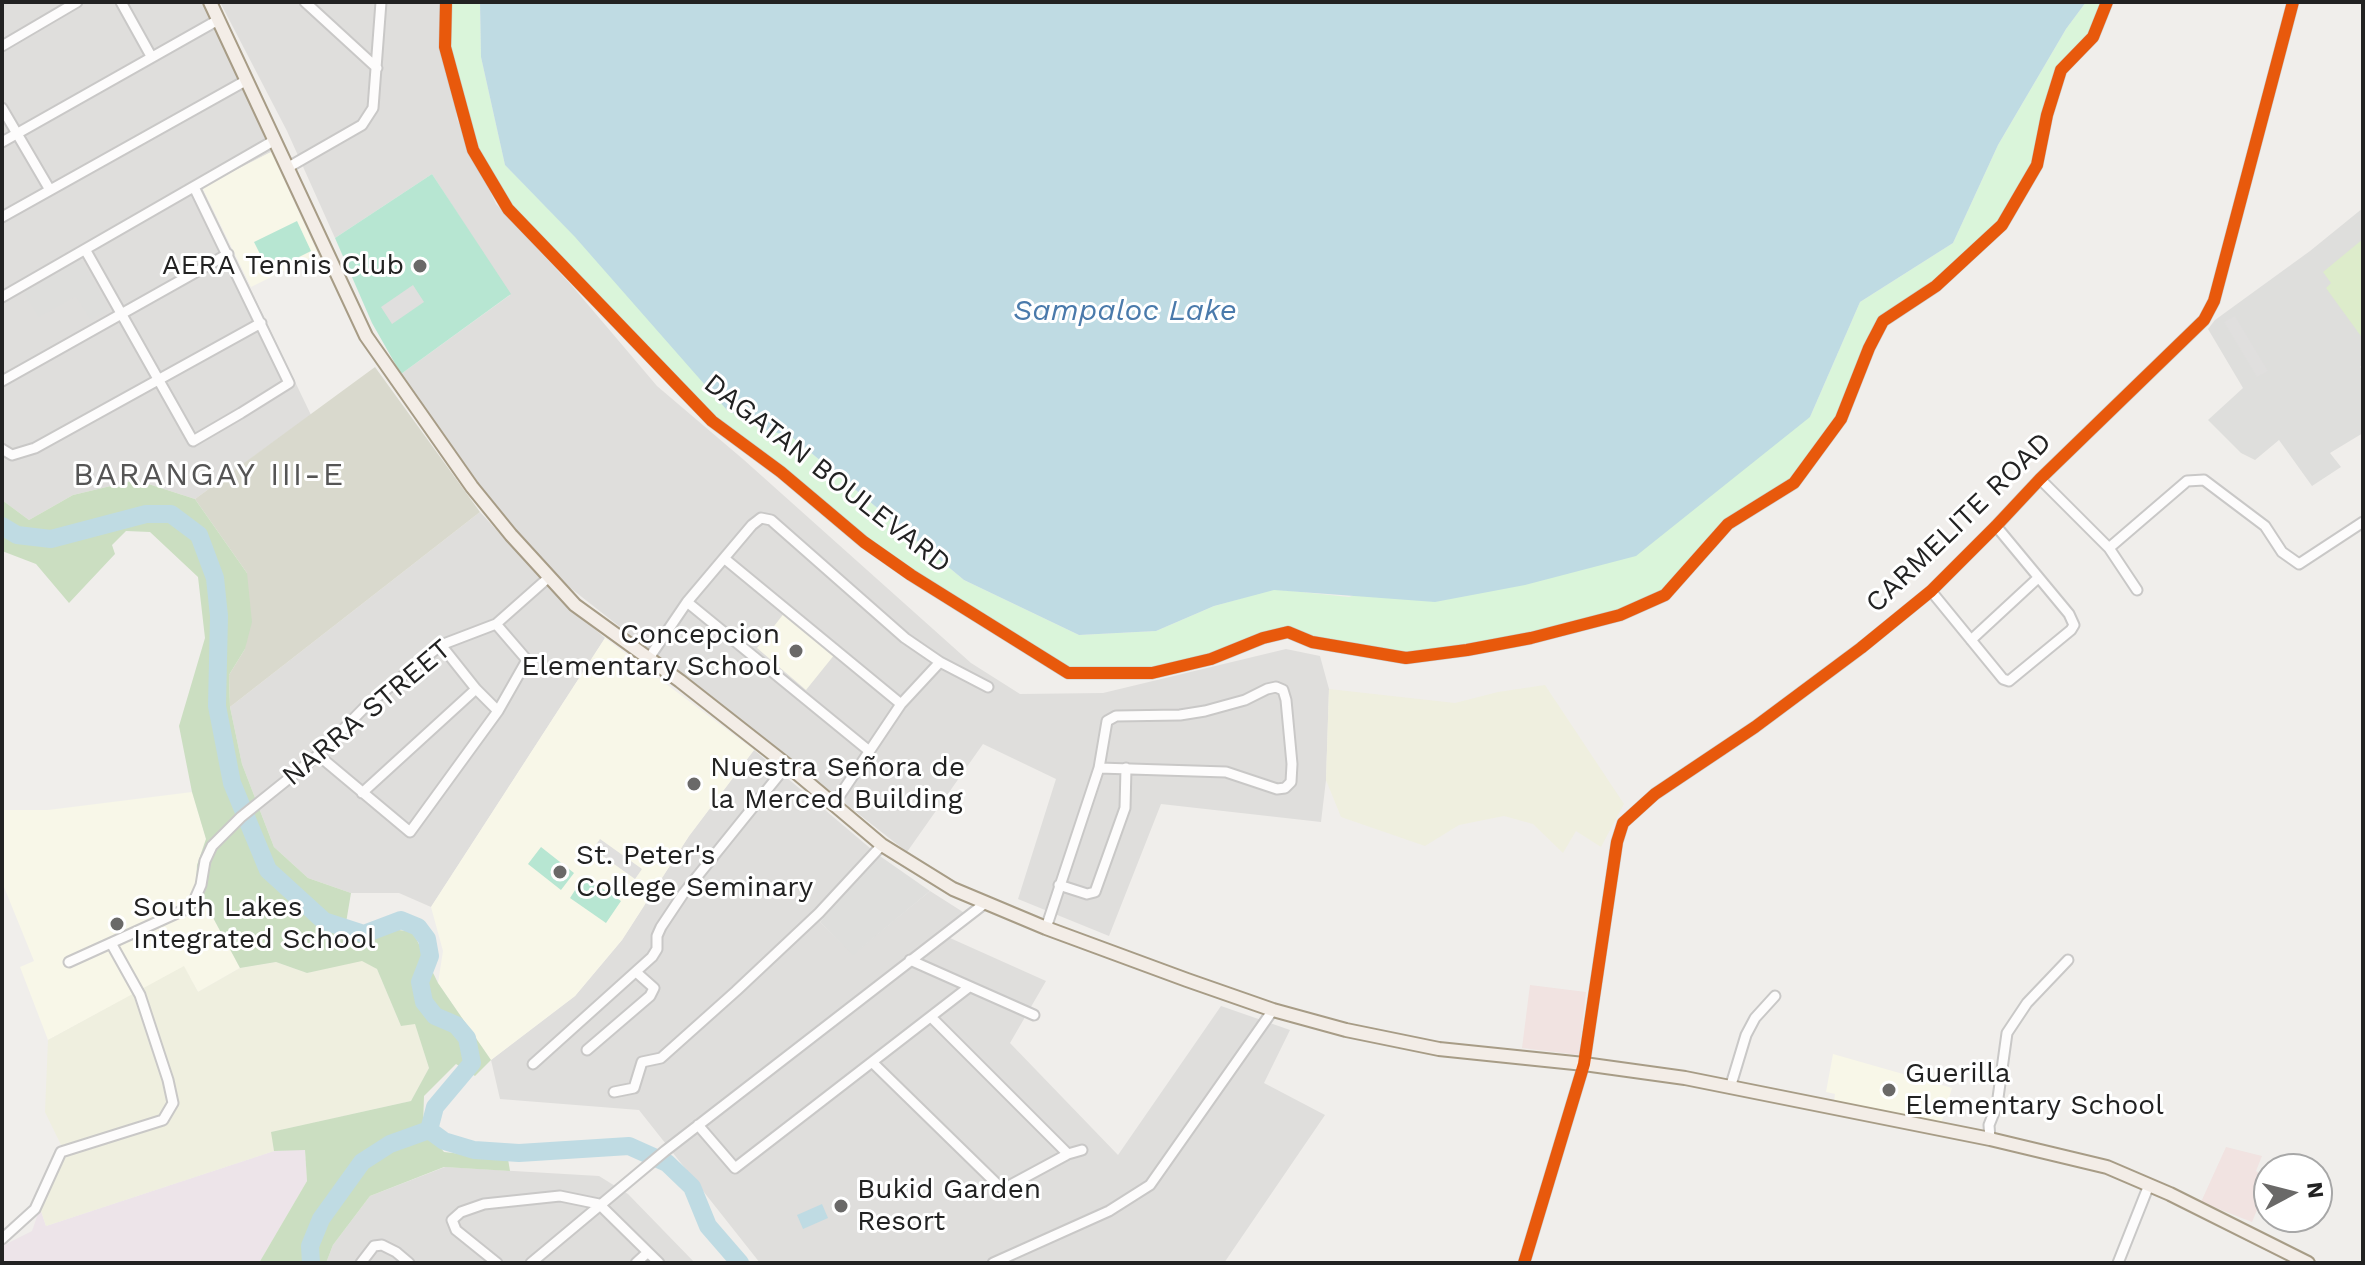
<!DOCTYPE html>
<html>
<head>
<meta charset="utf-8">
<style>
	body { margin:0 }
	#map { position:relative; width:2365px; height:1265px; overflow:hidden; background:#f0eeeb; font-family:"Work Sans",sans-serif }
	canvas { display:block }
	.frame { position:absolute; inset:0; border:4px solid #222; pointer-events:none }
	.north { position:absolute; left:2253px; top:1153px; width:80px; height:80px; box-sizing:border-box; background:#fff; border:2px solid #a7a7a7; border-radius:50%; rotate:83deg; font-size:22px; font-weight:700; line-height:32px; text-align:center; color:#222 }
	.north::after { content:''; display:block; margin:auto; width:28px; height:36px; background:#6a6968; clip-path:polygon(50% 0,100% 100%,50% 72%,0 100%) }
</style>
</head>
<body>
<div id="map">
<canvas width="2365" height="1265"></canvas>
<div class="frame"></div>
<div class="north">N</div>
</div>
<script>
const g = document.querySelector('canvas').getContext('2d');
g.lineJoin = 'round';
function paint(path, color) {
  g.fillStyle = color;
  g.fill(path, 'evenodd');
}
function poly(rows) {
  const path = new Path2D();
  for (const r of rows) {
    path.moveTo(r[0], r[1]);
    for (let i = 2; i < r.length; i += 2) path.lineTo(r[i], r[i + 1]);
  }
  return path;
}
function trace(path, color, width, dash) {
  g.strokeStyle = color;
  g.lineWidth = width;
  g.lineCap = dash ? 'butt' : 'round';
  g.setLineDash(dash || []);
  g.stroke(path);
}
function write(font, color, halo, rows, align = 'center') {
  g.font = font + ' "Work Sans",sans-serif';
  g.lineWidth = 6;
  g.setLineDash([]);
  g.textBaseline = 'middle';
  g.strokeStyle = halo;
  g.fillStyle = color;
  for (const [text, x, y, turn = 0] of rows) {
    g.save();
    g.translate(x, y);
    g.rotate((+turn || 0) * Math.PI / 180);
    g.textAlign = isNaN(turn) ? turn : align;
    if (halo) g.strokeText(text, 0, 0);
    g.fillText(text, 0, 0);
    g.restore();
  }
}
paint(poly([
	[2,2,204,2,271,152,202,188,311,415,195,499,136,480,73,495,29,520,2,500],
	[220,2,448,2,446,10,457,119,496,204,573,287,657,386,744,460,971,663,1020,694,1103,693,1286,649,1320,656,1329,689,1326,780,1321,822,1161,804,1109,936,1018,899,1056,779,983,744,907,852,564,583,516,530,479,484,401,374,510,295,432,174,335,238,287,131],
	[480,512,558,597,605,638,431,907,399,893,351,893,308,878,274,847,242,764,230,707],
	[754,750,877,854,820,922,853,954,930,891,974,919,950,938,1046,981,1010,1043,1118,1155,1221,1006,1290,1030,1264,1083,1325,1115,1224,1263,760,1263,639,1110,500,1099,491,1060,575,996,622,940,689,836],
	[445,1167,599,1176,628,1194,695,1263,326,1263,333,1245,370,1196]
]), '#dfdedc');
paint(poly([
	[1530,985,1586,992,1579,1055,1522,1048],
	[2226,1147,2262,1156,2256,1171,2269,1181,2252,1222,2201,1202]
]), '#f1e3e1');
paint(poly([
	[305,1149,307,1181,259,1263,2,1263,2,1246,32,1231,40,1208,46,1226,274,1151]
]), '#ede4e9');
paint(poly([
	[271,152,318,254,251,287,202,187],
	[785,612,835,654,806,690,757,648],
	[605,638,754,750,689,836,622,940,575,996,491,1060,438,983,443,951,431,907],
	[192,792,206,839,197,865,196,886,240,968,198,992,184,967,48,1040,20,967,34,961,2,882,2,810,48,810],
	[1833,1054,1952,1088,1941,1124,1834,1102,1835,1094,1826,1092]
]), '#f8f7e8');
paint(poly([
	[2363,208,2363,364,2360,367,2363,369,2363,433,2330,453,2341,467,2312,486,2279,440,2255,460,2241,453,2208,420,2243,388,2208,329,2215,320,2310,251],
	[80,259,109,309,91,320,76,296,39,317,24,292],
	[877,854,930,891,853,955,820,922]
]), '#dededc');
paint(poly([
	[375,367,480,512,230,707,229,675,245,649,247,573,195,499]
]), '#d9d9cd');
paint(poly([
	[1545,685,1624,804,1601,847,1576,831,1563,853,1533,824,1504,816,1459,825,1425,846,1341,817,1326,780,1329,689,1455,703,1498,692],
	[362,960,377,969,401,1026,415,1023,429,1068,411,1101,272,1132,274,1151,46,1226,40,1208,64,1160,62,1147,45,1112,48,1040,184,966,198,992,240,968,276,962,307,973]
]), '#efefdf');
paint(poly([
	[2363,239,2363,339,2326,288,2331,283,2323,272]
]), '#ddeccb');
paint(poly([
	[136,480,195,499,247,573,252,622,245,649,229,675,230,707,242,764,274,847,308,878,351,893,344,935,369,941,392,929,413,932,438,983,491,1060,475,1076,456,1064,424,1096,423,1126,444,1152,508,1159,510,1171,444,1167,370,1196,333,1245,326,1263,259,1263,307,1181,305,1150,274,1151,271,1132,411,1101,429,1068,415,1024,401,1026,377,969,362,961,307,973,276,962,240,968,196,886,197,865,206,839,192,792,179,726,205,638,198,577,150,532,126,531,112,545,115,554,69,603,36,564,2,551,2,500,29,520,73,495]
]), '#cbdec1');
paint(poly([
	[446,2,480,2,481,57,505,165,767,430,792,437,964,580,1079,635,1156,631,1214,606,1274,589,1349,597,1810,417,1860,302,1953,243,1998,145,2066,29,2086,2,2107,2,2085,45,2061,70,2037,165,2002,225,1936,286,1883,321,1841,419,1794,482,1728,524,1665,595,1620,615,1406,658,1288,632,1152,673,1068,673,911,575,712,421,508,209,473,150,445,47]
]), '#daf5da');
paint(poly([
	[432,174,511,294,401,374,372,323,335,238],
	[297,221,311,251,269,272,254,242],
	[541,847,574,873,561,890,528,864],
	[584,876,621,901,606,923,570,898]
]), '#b7e6d2');
paint(poly([
	[413,285,424,302,392,324,381,307],
	[2235,316,2268,371,2257,377,2224,322],
	[600,839,642,869,635,879,593,849]
]), '#e0dfde');
paint(poly([
	[480,2,2086,2,2066,29,1998,145,1953,243,1860,302,1810,417,1636,556,1525,585,1435,602,1274,590,1214,606,1156,631,1079,635,964,580,792,437,767,430,727,410,575,237,505,165,481,57],
	[822,1204,828,1218,803,1229,797,1215]
]), '#bfdbe3');
trace(poly([
	[2,526,17,535,51,539,146,514,171,514,199,535,215,578,219,616,217,706,232,783,268,870,324,921,364,934,401,920,418,927,427,939,430,956,420,982,424,1002,435,1016,456,1025,467,1038,472,1063,435,1107,429,1130],
	[429,1130,444,1141,474,1150,519,1153,629,1146,667,1163,692,1187,708,1226,740,1263],
	[311,1263,310,1246,321,1219,362,1162,390,1144,429,1130]
]), '#bfdbe3', 18);
const minor = poly([
	[121,2,151,56],
	[305,2,377,68],
	[446,2,445,47,473,150,508,209,712,421,781,472,864,542,911,575,1068,673,1152,673,1211,659,1263,638,1288,632,1312,642,1406,658,1467,650,1531,638,1620,615,1665,595,1728,524,1794,483,1841,419,1869,348,1883,321,1936,286,2002,225,2037,165,2047,115,2061,70,2093,37,2107,2],
	[2,46,77,2],
	[2,108,50,190],
	[2,142,218,20],
	[287,168,362,125,373,108,381,2],
	[2,217,247,80],
	[86,251,193,441,241,413,289,383,194,187],
	[2,297,275,140],
	[2,381,228,254],
	[2,449,12,455,35,448,261,323],
	[2040,479,2109,548,2137,590],
	[2109,548,2187,481,2204,480,2265,526,2282,552,2299,564,2363,522],
	[725,559,901,704],
	[1931,591,2003,679,2009,681,2071,630,2074,625,2069,614,1996,526],
	[687,602,868,750],
	[1971,640,2038,578],
	[441,645,476,689,498,711],
	[649,658,687,602,752,525,761,518,771,520,905,638,940,662,988,687],
	[318,755,410,832,498,711,527,660,496,624],
	[362,793,476,689],
	[834,804,901,704,940,662],
	[1059,885,1087,894,1095,892,1125,808,1126,768],
	[1046,928,1099,768,1107,721,1116,716,1180,715,1205,711,1245,700,1267,689,1276,687,1283,690,1286,700,1292,764,1291,782,1285,788,1277,789,1226,772,1099,768],
	[910,960,1034,1015],
	[69,962,186,909,194,901,201,885,205,861,212,846,241,817,318,755,365,707,441,645,496,624,548,578],
	[932,1018,1068,1154],
	[587,1050,650,996,654,988,636,972],
	[873,1063,1000,1187,1005,1188,1068,1154,1082,1150],
	[533,1064,652,957,657,949,657,936,661,927,683,894,787,765],
	[1730,1088,1746,1035,1755,1018,1775,996],
	[614,1092,634,1088,642,1062,661,1058,736,991,819,913,882,845],
	[698,1125,735,1168,969,987],
	[1990,1139,1989,1125,1997,1105,2007,1033,2027,1003,2068,960],
	[2,1239,35,1209,61,1152,163,1120,173,1103,168,1080,140,995,111,943],
	[361,1263,374,1246,382,1245,396,1252,409,1263],
	[497,1263,456,1230,452,1220,461,1212,484,1204,560,1196,599,1204,659,1263],
	[531,1263,665,1151,984,904],
	[636,1263,648,1252],
	[993,1263,1109,1211,1150,1185,1273,1010],
	[1524,1263,1584,1064,1617,842,1623,823,1655,794,1755,727,1861,648,1931,591,1996,526,2040,479,2204,320,2214,301,2293,2],
	[2118,1263,2149,1185]
]);
const major = poly([
	[210,2,366,336,472,487,511,535,575,605,680,681,787,765,882,845,953,889,1046,928,1187,980,1273,1010,1346,1030,1439,1049,1584,1064,1685,1078,1990,1139,2107,1167,2170,1194,2308,1263]
]);
trace(minor, '#c9c8c7', 13);
trace(major, '#a79c86', 16);
trace(minor, '#fdfcfc', 9);
trace(major, '#f3ede7', 12);
trace(poly([
	[446,2,445,47,473,150,508,209,712,421,781,472,864,542,911,575,1068,673,1152,673,1211,659,1263,638,1288,632,1312,642,1406,658,1467,650,1531,638,1620,615,1665,595,1728,524,1794,483,1841,419,1869,348,1883,321,1936,286,2002,225,2037,165,2047,115,2061,70,2093,37,2107,2],
	[1524,1263,1584,1064,1617,842,1623,823,1655,794,1755,727,1861,648,1931,591,1996,526,2040,479,2204,320,2214,301,2293,2]
]), '#e8590c', 12);
for (const [x, y, r, color] of [
	[420,266,8,"#6a6968"],
	[796,651,8,"#6a6968"],
	[694,784,8,"#6a6968"],
	[560,872,8,"#6a6968"],
	[117,924,8,"#6a6968"],
	[1889,1090,8,"#6a6968"],
	[841,1206,8,"#6a6968"]
]) {
  const dot = new Path2D();
  dot.arc(x, y, r, 0, 2 * Math.PI);
  g.fillStyle = color;
  g.fill(dot);
  trace(dot, '#fff', 3);
}
write('28px', '#222', '#fff', [
	["AERA Tennis Club",404,266,"right"],
	["Concepcion",780,635,"right"],
	["Elementary School",780,667,"right"],
	["Nuestra Señora de",710,768],
	["la Merced Building",710,800],
	["St. Peter's",576,856],
	["College Seminary",576,888],
	["South Lakes",133,908],
	["Integrated School",133,940],
	["Guerilla",1905,1074],
	["Elementary School",1905,1106],
	["Bukid Garden",857,1190],
	["Resort",857,1222]
], 'left');
write('28px', '#222', '#fff', [
	["DAGATAN BOULEVARD",827,474,38],
	["CARMELITE ROAD",1959,523,-44],
	["NARRA STREET",367,713,-40]
]);
write('italic 30px', '#4a7aab', '#fff', [
	["Sampaloc Lake",1125,311]
]);
g.letterSpacing = '2px';
write('32px', '#555', '#fff', [
	["BARANGAY III-E",209,476]
]);
g.letterSpacing = '0px';
</script>
</body>
</html>
